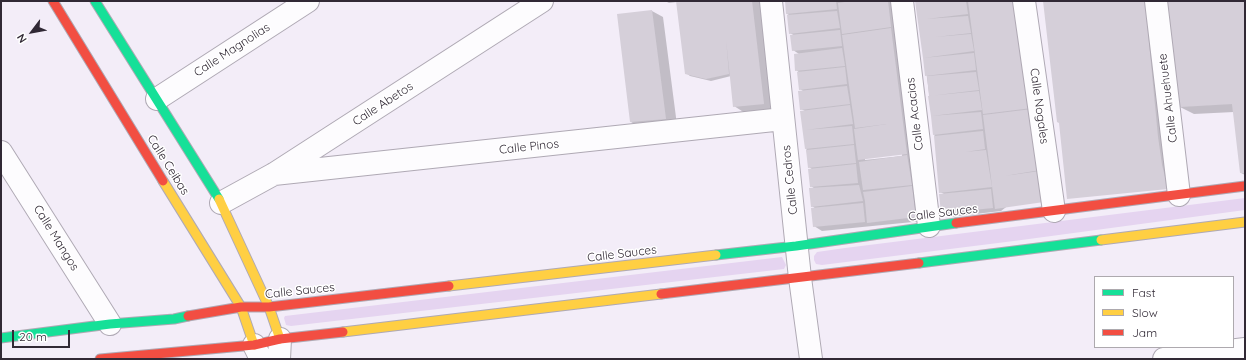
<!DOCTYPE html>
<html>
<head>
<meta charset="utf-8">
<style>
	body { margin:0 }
	#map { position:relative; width:1246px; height:360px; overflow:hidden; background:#f3edf8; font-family:Quicksand,sans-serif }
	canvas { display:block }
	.frame { position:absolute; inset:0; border:2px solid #312935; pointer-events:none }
	.legend { position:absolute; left:1094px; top:276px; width:140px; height:72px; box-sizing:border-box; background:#fff; border:1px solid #ada9ae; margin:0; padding:5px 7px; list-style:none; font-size:12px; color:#312935 }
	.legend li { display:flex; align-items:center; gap:8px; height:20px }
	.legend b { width:20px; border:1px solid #ada9ae }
	.north { position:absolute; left:12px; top:12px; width:40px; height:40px; -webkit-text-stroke:3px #fff; paint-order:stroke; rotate:238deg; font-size:11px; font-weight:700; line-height:16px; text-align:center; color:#312935 }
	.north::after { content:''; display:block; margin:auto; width:14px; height:18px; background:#312935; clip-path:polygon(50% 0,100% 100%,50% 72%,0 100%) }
	.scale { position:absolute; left:12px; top:330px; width:58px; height:18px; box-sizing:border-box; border:2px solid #312935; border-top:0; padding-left:5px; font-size:12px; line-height:14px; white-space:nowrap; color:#312935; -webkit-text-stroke:3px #fff; paint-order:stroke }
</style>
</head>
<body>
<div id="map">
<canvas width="1246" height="360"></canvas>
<div class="frame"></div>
<ul class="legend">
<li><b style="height:5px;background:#16e098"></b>Fast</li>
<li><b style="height:5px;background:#ffcf43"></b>Slow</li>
<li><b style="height:5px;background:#f24e42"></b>Jam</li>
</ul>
<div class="north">N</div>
<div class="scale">20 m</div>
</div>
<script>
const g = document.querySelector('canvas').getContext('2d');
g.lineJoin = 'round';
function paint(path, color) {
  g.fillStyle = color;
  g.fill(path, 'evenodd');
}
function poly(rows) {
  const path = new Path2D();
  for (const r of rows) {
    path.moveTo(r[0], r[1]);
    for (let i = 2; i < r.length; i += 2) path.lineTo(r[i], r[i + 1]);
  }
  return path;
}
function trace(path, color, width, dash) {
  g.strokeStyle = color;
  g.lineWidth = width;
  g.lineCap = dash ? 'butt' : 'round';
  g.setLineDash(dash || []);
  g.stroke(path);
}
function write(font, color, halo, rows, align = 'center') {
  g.font = font + ' Quicksand,sans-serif';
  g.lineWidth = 3;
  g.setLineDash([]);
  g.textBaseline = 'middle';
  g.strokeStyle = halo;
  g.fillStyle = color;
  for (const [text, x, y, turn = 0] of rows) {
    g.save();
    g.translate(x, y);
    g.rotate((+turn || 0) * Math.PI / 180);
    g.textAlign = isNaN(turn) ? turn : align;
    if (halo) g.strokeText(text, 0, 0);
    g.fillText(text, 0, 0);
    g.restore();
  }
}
paint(poly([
	[1245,198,1245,210,1014,241,822,265,816,264,814,260,814,256,817,252,845,248],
	[782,257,786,265,784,269,291,326,286,325,284,318,285,316]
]), '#e5d4f0');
paint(poly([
	[665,1,762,1,775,110,745,113,734,106,731,76,711,81,690,76,686,73,677,2,669,3],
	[786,1,893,1,923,221,822,231,814,226,816,209,812,206,815,189,811,186,813,170,809,167,801,112,805,111,801,109,803,91,800,89,800,73,796,70,799,54,793,50,795,36,790,33,791,16,787,14],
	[902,154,902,156,865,160,865,158],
	[917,1,1025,1,1048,175,1001,211,950,217,942,212,944,194,940,192,937,155],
	[1044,1,1152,1,1175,193,1060,123],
	[1167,1,1245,1,1245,175,1241,173,1234,112,1194,114,1180,107],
	[652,11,663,17,677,125,642,128,631,122]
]), '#0003');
paint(poly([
	[676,1,752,1,764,104,733,107,726,39,729,74,706,79,685,74],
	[785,1,836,1,837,9,786,14],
	[852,1,888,1,891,27,842,34,838,3],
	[915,1,966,1,968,14,926,19,968,16,971,33,935,37,971,34,974,51,923,58],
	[968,1,1018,1,1032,108,983,114],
	[1043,1,1145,1,1158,137,1162,165,1168,189,1067,199,1059,123,1057,122],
	[1166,1,1245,1,1245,173,1240,173,1232,104,1180,107],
	[652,10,666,119,630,122,617,14],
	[837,11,840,28,789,34,787,15],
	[891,28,907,154,858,160,854,129,887,124,855,128,842,35],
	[840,30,842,46,792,51,790,35],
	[842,48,845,66,795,71,794,54],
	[974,53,976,70,925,76,923,58],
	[845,67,847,84,799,90,797,72],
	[976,72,979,90,929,96,927,76],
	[847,86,850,104,800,110,798,91],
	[979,91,982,110,931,116,928,96],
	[850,105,853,124,805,130,852,126,854,144,805,149,800,111],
	[1032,109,1040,170,1004,176,1040,171,1044,202,995,209,983,115],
	[981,112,983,129,933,135,931,116],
	[983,131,985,149,965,152,986,150,989,169,949,173,989,169,992,187,939,193,934,136],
	[854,145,856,163,808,168,806,150],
	[907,155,912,185,863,190,859,162],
	[856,164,858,183,810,187,808,169],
	[859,185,863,201,811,207,809,188],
	[912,186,916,217,867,223,865,201,863,192],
	[991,189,993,208,941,213,939,194],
	[863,203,865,222,813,227,811,208]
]), '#d5cfd9');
const street = poly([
	[771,1,800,278,811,359],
	[902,1,929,226],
	[1024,1,1054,211],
	[1156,1,1179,195],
	[157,99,308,1],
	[1,152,110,324],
	[274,174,783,119],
	[221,203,274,174,542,1],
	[254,345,261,359],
	[279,359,280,339],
	[1164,359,1245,349]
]);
const fast = poly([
	[95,1,219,199],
	[716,255,796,246,956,223],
	[919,263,1101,240],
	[1,338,110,324,174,319,188,316]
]);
const slow = poly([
	[163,181,241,307,254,345],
	[219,199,269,307,280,339],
	[1101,240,1245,222],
	[449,286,716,255],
	[343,332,661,294]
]);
const jam = poly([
	[53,1,163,181],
	[956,223,1245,186],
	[661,294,919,263],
	[188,316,241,307,269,307,449,286],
	[100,359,254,345,280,339,343,332]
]);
trace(street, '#afa9b4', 24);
trace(fast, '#afa9b4', 11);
trace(slow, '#afa9b4', 11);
trace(jam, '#afa9b4', 11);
trace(street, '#fdfcfe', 22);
trace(fast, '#16e098', 9);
trace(slow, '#ffcf43', 9);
trace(jam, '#f24e42', 9);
write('12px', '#312935', '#fff', [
	["Calle Magnolias",232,50,-33],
	["Calle Ahuehuete",1168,98,-97],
	["Calle Abetos",383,104,-33],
	["Calle Nogales",1039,106,82],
	["Calle Acacias",915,114,-97],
	["Calle Pinos",529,147,-6],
	["Calle Ceibas",168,165,58],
	["Calle Cedros",790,180,-96],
	["Calle Sauces",943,213,-7],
	["Calle Mangos",56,238,58],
	["Calle Sauces",622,254,-7],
	["Calle Sauces",300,291,-6]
]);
</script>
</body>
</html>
